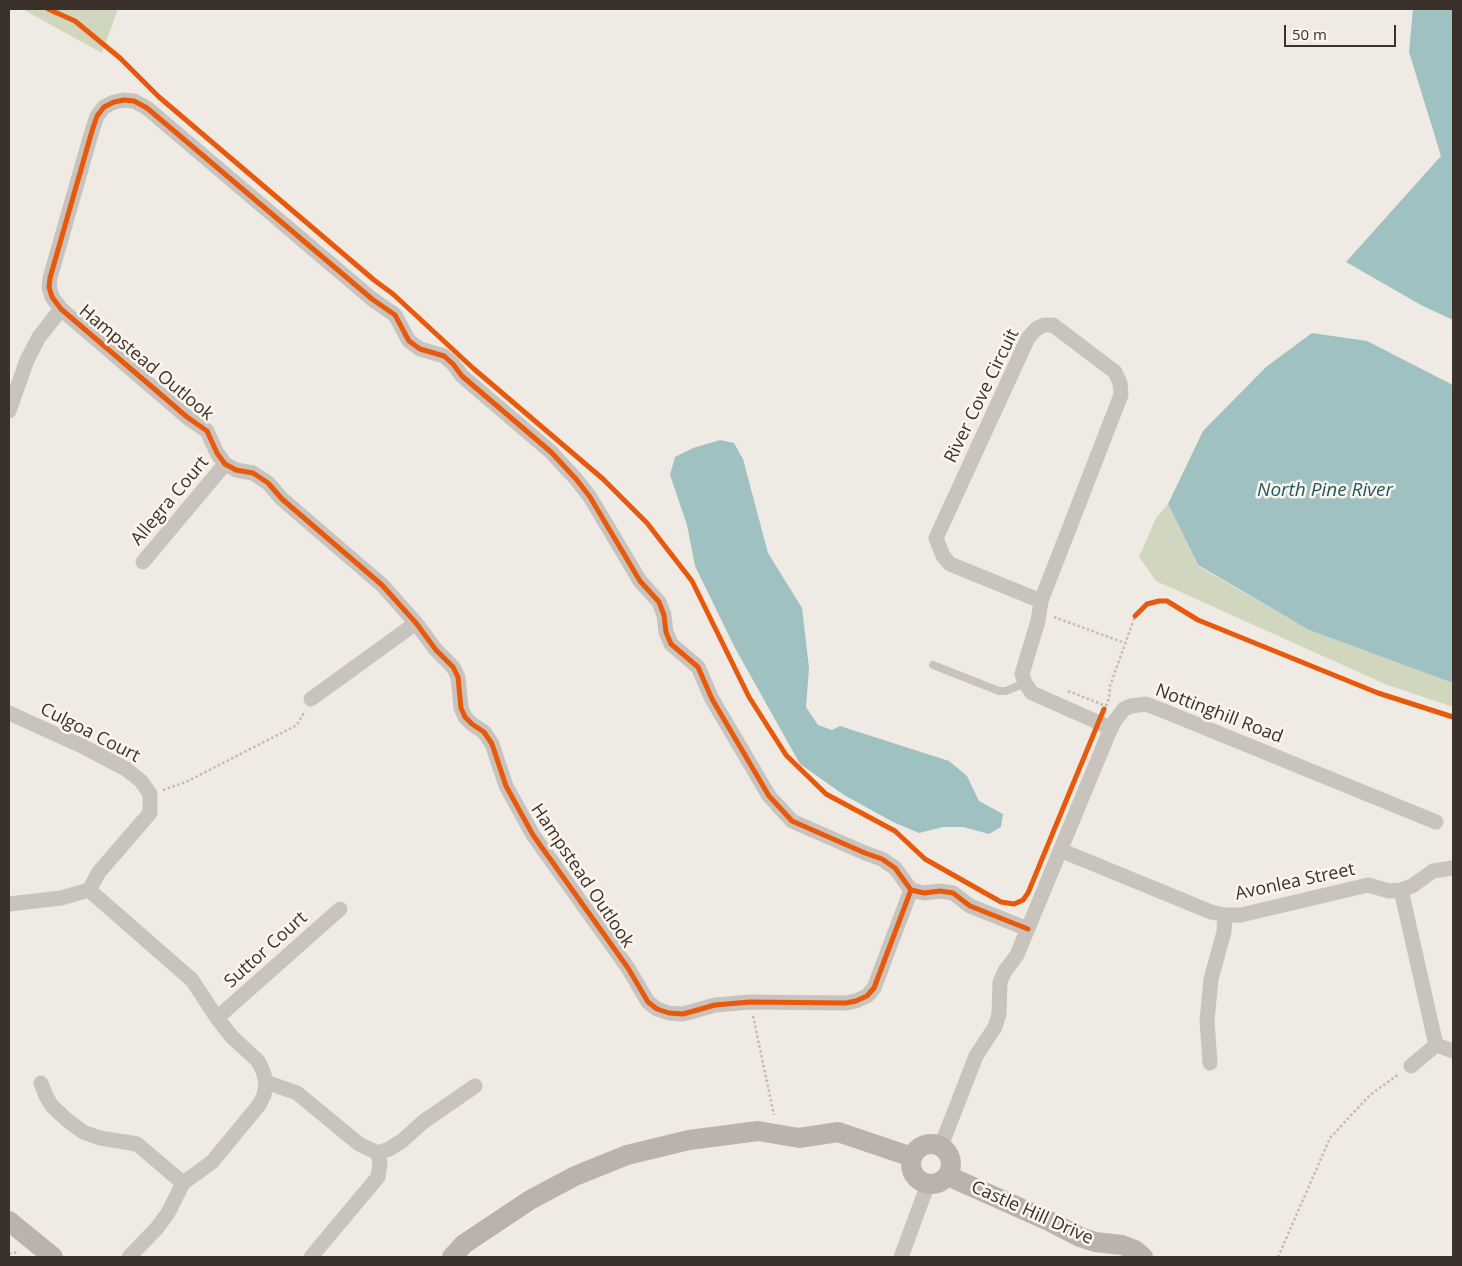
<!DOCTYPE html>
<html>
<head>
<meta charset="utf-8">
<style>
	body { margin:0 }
	#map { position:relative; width:1462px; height:1266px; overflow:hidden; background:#f0eae4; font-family:"Open Sans",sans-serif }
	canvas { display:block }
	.frame { position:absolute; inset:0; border:10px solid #3b302a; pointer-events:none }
	.scale { position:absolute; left:1284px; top:25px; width:112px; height:22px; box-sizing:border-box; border:2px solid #3b302a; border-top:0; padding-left:6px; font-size:15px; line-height:18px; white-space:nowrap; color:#3b302a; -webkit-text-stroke:4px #fbf5ed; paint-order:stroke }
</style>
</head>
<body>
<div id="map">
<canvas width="1462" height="1266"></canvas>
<div class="frame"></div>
<div class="scale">50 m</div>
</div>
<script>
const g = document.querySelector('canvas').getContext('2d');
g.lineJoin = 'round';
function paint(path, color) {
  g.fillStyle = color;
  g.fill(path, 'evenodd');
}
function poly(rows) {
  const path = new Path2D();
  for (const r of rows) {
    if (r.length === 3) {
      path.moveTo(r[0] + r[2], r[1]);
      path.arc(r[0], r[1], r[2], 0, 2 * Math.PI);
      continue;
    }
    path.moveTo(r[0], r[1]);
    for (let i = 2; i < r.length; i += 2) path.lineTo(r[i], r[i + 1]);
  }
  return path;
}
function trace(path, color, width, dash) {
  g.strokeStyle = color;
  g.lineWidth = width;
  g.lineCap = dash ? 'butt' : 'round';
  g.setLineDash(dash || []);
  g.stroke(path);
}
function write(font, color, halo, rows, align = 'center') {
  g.font = font + ' "Open Sans",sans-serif';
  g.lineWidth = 5;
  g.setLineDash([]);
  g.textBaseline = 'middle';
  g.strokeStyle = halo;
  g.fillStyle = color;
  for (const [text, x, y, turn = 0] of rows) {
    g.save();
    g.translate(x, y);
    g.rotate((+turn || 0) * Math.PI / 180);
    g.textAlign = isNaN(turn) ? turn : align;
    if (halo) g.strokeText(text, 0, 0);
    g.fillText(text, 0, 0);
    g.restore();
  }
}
paint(poly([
	[22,9,118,9,102,53],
	[1168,504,1198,566,1309,630,1453,683,1453,707,1385,684,1156,581,1139,557,1156,518]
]), '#d1d6be');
paint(poly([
	[1413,9,1453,9,1453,320,1421,305,1346,262,1441,156,1409,52],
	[1312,333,1367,341,1453,385,1453,683,1309,630,1198,565,1168,504,1203,431,1266,367],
	[720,440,734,443,743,459,768,553,802,608,809,668,806,707,818,725,832,730,840,726,949,761,967,776,979,801,1003,814,1001,827,989,834,963,827,943,827,919,833,893,822,844,795,800,764,735,648,695,566,687,525,670,475,675,457,693,448]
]), '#a0c1c2');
trace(poly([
	[1054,617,1125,643],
	[1068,691,1106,706],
	[1106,706,1109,699,1110,686,1135,616],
	[163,790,186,782,297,725,305,711],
	[753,1016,774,1115],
	[9,1254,19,1252],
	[1278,1257,1330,1138,1370,1095,1399,1074]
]), '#c2bbb5', 2.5, [2.5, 2.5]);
trace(poly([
	[933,665,999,691,1006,691,1025,683]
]), '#c9c3bd', 8);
trace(poly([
	[9,411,27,360,39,337,61,309],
	[143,562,225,464],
	[1041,601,950,564,943,556,936,538,1028,338,1036,329,1044,325,1053,325,1115,372,1120,383,1121,395,1041,601,1038,621,1022,674,1025,683,1032,693,1111,728],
	[311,699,416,623],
	[9,713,82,746,126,769,141,781,150,794,150,813,99,872,89,890],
	[1060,850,1211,912,1225,915,1241,915,1368,885,1389,891,1401,890,1412,886,1433,871,1453,868],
	[911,890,874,988,867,996,856,1001,846,1003,750,1002,715,1005,683,1014,669,1013,657,1009,648,1002,628,968,533,835,506,786,492,744,484,732,472,724,465,717,461,708,458,677,453,667,436,650,416,623,382,585,282,499,268,483,253,473,236,470,225,464,217,453,207,431,187,417,61,309,52,297,49,287,50,278,92,131,97,116,104,107,114,102,124,100,134,101,147,108,372,299,395,315,409,341,420,349,444,356,453,364,462,376,551,452,576,479,590,497,640,581,659,602,664,615,666,632,671,644,698,667,712,699,769,796,792,821,865,853,882,859,895,868,911,890,924,893,940,891,953,893,970,906,1028,929],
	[1401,890,1436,1045],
	[9,904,61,898,89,890,192,980,217,1018,232,1037,258,1061,263,1071,266,1082,264,1095,259,1105,212,1162,183,1183,168,1213,157,1228,129,1257],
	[217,1018,340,909],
	[1436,1045,1453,1051],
	[1210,1063,1207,1021,1211,979,1224,932,1225,915],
	[1411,1066,1436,1045],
	[266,1082,297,1093,359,1144,378,1153,389,1149,402,1141,423,1122,475,1086],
	[41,1083,46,1096,52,1106,67,1120,83,1132,100,1138,137,1144,183,1183],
	[941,1146,976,1056,995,1027,999,1014,1000,982,1005,971,1017,955,1108,735,1114,722,1124,709,1131,706,1146,704,1159,709,1436,822],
	[311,1257,378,1177,380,1164,378,1153],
	[901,1257,928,1184]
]), '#c9c3bd', 15);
trace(poly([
	[931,1164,20],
	[948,1176,1049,1221,1080,1237,1095,1242,1122,1245,1135,1250,1143,1257],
	[9,1221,53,1257],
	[452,1257,464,1244,530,1200,575,1176,627,1155,689,1140,758,1131,799,1138,838,1132,912,1157]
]), '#bab3ad', 20);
trace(poly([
	[48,9,75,21,120,58,159,97,374,280,393,294,474,369,603,479,647,523,692,581,749,697,786,755,826,794,895,831,925,859,1001,902,1014,904,1023,900,1028,893,1104,709],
	[1135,616,1147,604,1159,601,1167,601,1198,620,1378,693,1453,717],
	[911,890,874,988,867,996,856,1001,846,1003,750,1002,715,1005,683,1014,669,1013,657,1009,648,1002,628,968,533,835,506,786,492,744,484,732,472,724,465,717,461,708,458,677,453,667,436,650,416,623,382,585,282,499,268,483,253,473,236,470,225,464,217,453,207,431,187,417,61,309,52,297,49,287,50,278,92,131,97,116,104,107,114,102,124,100,134,101,147,108,372,299,395,315,409,341,420,349,444,356,453,364,462,376,551,452,576,479,590,497,640,581,659,602,664,615,666,632,671,644,698,667,712,699,769,796,792,821,865,853,882,859,895,868,911,890,924,893,940,891,953,893,970,906,1028,929]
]), '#e8590c', 5);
write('18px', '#3b302a', '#fbf5ed', [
	["Hampstead Outlook",146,363,40],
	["River Cove Circuit",982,396,-64],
	["Allegra Court",170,501,-50],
	["Nottinghill Road",1219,714,21],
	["Culgoa Court",90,733,27],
	["Hampstead Outlook",582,876,56],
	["Avonlea Street",1295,882,-12],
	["Suttor Court",266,950,-42],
	["Castle Hill Drive",1032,1213,24]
]);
write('italic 19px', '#1d595f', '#fbf5ed', [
	["North Pine River",1325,491]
]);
</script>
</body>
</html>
